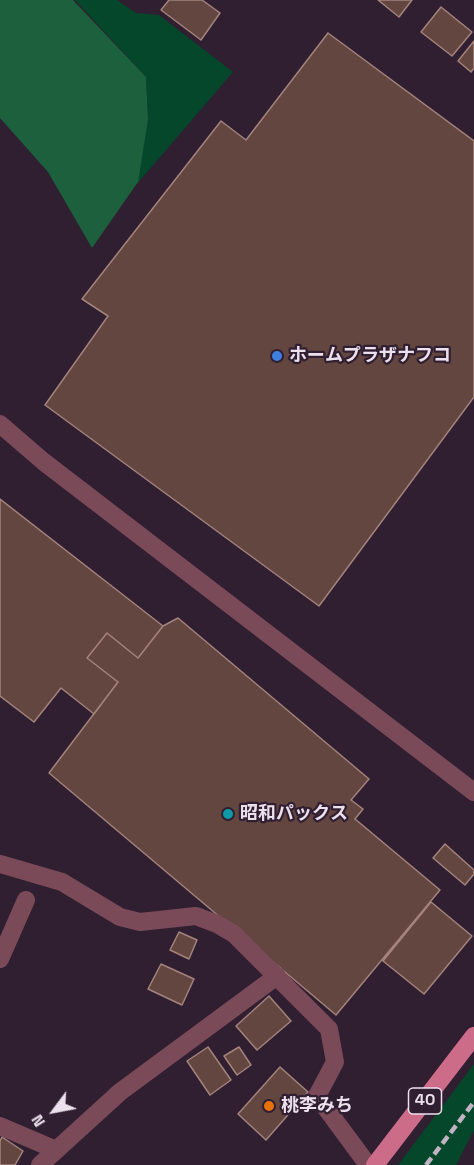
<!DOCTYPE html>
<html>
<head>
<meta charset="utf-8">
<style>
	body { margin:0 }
	#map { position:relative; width:474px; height:1165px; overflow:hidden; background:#301e31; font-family:"Space Grotesk",sans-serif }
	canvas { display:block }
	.north { position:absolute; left:24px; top:1081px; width:60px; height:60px; -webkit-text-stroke:4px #301e31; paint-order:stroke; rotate:238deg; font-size:16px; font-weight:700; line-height:24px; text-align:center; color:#ece0ed }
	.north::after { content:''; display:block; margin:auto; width:21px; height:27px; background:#ece0ed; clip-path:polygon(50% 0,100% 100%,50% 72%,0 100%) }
</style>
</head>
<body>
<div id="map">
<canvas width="474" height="1165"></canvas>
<div class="north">N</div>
</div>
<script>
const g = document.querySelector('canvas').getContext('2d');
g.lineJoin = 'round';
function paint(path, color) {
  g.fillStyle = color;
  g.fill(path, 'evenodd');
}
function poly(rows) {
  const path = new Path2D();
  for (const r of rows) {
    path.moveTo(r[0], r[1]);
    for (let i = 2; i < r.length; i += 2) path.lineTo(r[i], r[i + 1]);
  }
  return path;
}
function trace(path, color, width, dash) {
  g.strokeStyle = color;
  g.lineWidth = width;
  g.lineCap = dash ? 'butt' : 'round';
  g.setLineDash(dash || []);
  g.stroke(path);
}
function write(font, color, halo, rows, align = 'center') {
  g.font = font + ' "Space Grotesk","Noto Sans JP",sans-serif';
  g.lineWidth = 4.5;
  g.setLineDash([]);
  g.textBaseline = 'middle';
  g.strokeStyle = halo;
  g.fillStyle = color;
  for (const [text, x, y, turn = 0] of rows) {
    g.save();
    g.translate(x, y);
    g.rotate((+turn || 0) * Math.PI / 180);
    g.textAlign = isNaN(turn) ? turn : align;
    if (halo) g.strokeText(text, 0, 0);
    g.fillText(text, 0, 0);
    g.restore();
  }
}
paint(poly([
	[75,0,117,0,136,13,159,15,233,72,137,184,148,120,146,77],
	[474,1064,474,1130,456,1165,398,1165]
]), '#04472a');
paint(poly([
	[0,0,73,0,146,77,148,120,138,182,92,248,48,172,0,118]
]), '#1c603e');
const building = poly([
	[169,0,202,0,220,13,201,40,161,10,169,0],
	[378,0,412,0,399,17,378,0],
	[441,7,472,32,452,56,421,32,441,7],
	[328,33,474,141,474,397,319,606,45,405,108,316,82,299,221,121,246,140,328,33],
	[474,41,474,68,471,72,458,61,474,41],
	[0,499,163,626,138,658,107,633,87,658,118,682,94,714,61,688,34,722,0,696,0,499],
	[178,618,369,779,351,800,363,809,355,819,440,890,336,1015,49,773,118,682,87,658,107,633,138,658,163,626,178,618],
	[445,844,474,870,474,874,465,885,433,858,445,844],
	[431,902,472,936,424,994,383,961,431,902],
	[179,932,197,940,189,959,170,950,179,932],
	[161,964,194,979,182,1005,148,989,161,964],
	[269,996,291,1021,257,1050,236,1026,269,996],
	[208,1047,231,1080,210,1095,187,1061,208,1047],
	[239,1047,251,1065,237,1075,224,1056,239,1047],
	[280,1067,308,1092,266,1140,238,1114,280,1067],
	[2,1137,23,1151,15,1165,0,1165,0,1141,2,1137]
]);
paint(building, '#634640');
trace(building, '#a3837c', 1.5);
trace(poly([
	[0,424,44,462,474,792],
	[0,864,62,882,120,917,140,922,196,916,217,924,234,934,329,1029,335,1062,317,1096,368,1165],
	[0,959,26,900],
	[0,1126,56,1150],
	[40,1165,120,1092,277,976]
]), '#7a4a58', 18);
trace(poly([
	[375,1165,474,1036]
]), '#cd6c89', 18);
trace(poly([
	[426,1165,474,1102]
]), '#c1b4c2', 4.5, [9, 4.5]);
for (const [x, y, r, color] of [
	[277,356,6,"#3f7fe0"],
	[228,814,6,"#0f9aa8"],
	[269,1106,6,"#e8710a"]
]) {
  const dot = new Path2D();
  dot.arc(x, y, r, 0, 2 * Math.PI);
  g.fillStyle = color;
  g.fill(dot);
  trace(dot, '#301e31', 2);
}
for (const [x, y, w] of [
	[425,1101,33]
]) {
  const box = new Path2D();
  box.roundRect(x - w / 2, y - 13, w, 26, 4.5);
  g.fillStyle = '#301e31';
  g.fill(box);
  trace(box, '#ece0ed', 1.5);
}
write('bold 16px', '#ece0ed', null, [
	["40",425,1101]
]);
write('bold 18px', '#ece0ed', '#301e31', [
	["ホームプラザナフコ",289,356],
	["昭和パックス",240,814],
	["桃李みち",281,1106]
], 'left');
</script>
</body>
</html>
